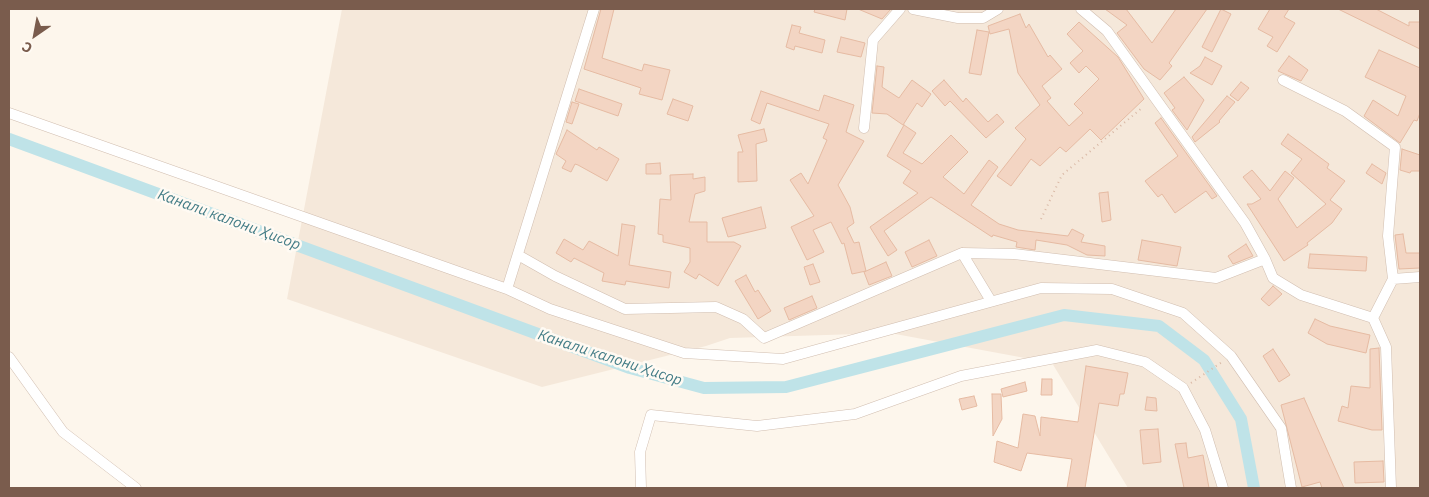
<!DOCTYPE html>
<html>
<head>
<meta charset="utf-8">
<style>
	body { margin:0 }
	#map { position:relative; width:1429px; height:497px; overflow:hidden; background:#fdf6ec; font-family:"IBM Plex Sans",sans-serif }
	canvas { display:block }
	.frame { position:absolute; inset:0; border:10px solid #7a5c4d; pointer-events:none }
	.north { position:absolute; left:10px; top:10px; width:50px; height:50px; -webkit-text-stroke:4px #fffaf3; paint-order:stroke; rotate:213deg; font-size:14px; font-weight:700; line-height:20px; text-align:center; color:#7a5c4d }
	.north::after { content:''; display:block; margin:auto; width:18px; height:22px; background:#7a5c4d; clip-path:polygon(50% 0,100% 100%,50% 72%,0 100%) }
</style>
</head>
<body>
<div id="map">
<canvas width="1429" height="497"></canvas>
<div class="frame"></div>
<div class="north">С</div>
</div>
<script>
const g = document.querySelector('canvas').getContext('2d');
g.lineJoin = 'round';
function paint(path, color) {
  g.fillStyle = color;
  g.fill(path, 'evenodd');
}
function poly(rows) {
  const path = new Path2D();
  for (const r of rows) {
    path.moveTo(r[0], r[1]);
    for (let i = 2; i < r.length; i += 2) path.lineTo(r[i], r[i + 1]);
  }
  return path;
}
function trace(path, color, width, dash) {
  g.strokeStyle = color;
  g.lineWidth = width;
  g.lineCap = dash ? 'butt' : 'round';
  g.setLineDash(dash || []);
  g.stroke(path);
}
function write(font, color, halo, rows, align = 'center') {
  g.font = font + ' "IBM Plex Sans",sans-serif';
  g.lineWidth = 5;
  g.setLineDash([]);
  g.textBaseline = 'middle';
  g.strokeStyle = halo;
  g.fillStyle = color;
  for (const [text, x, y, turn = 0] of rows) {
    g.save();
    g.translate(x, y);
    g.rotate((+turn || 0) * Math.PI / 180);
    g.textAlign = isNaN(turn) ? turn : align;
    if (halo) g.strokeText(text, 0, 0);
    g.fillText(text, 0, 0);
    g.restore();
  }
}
paint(poly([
	[342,9,1420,9,1420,488,1128,488,1052,363,890,333,730,338,706,346,542,387,287,299]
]), '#f5e8da');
trace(poly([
	[9,139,630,368,704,388,786,387,1064,315,1159,326,1204,360,1241,419,1254,488]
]), '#bfe3e8', 12);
const building = poly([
	[601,9,614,9,602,58,642,71,644,64,670,70,662,100,639,94,641,88,584,69,601,9],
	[815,9,847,9,845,20,814,12,815,9],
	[858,9,891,9,882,19,858,9],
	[1105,9,1126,9,1152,43,1176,9,1207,9,1169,63,1172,66,1160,80,1144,69,1117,33,1127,25,1105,9],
	[1221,9,1231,14,1212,52,1202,47,1221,9],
	[1270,9,1289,9,1284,17,1295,23,1277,52,1267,46,1273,37,1258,29,1270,9],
	[1338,9,1376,9,1409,26,1409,22,1420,22,1420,49,1338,9],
	[1020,14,1026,28,1029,24,1048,57,1050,55,1062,69,1042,86,1051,98,1047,101,1069,126,1083,113,1074,104,1099,79,1086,66,1079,73,1070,63,1083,51,1067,34,1079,22,1118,57,1144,99,1101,140,1090,129,1066,152,1060,147,1040,166,1031,159,1011,186,997,176,1026,139,1015,128,1040,105,1018,73,1009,29,990,34,988,26,1020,14],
	[792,25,801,27,799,33,825,40,822,53,795,46,794,50,786,47,792,25],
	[977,30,989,32,981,75,969,73,977,30],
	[841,37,865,43,861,57,837,52,841,37],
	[1379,50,1420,68,1420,113,1417,121,1414,120,1400,143,1364,116,1373,100,1398,116,1406,96,1365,77,1379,50],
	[1289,56,1308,70,1301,81,1278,71,1289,56],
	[1205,57,1222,66,1212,85,1190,73,1200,66,1205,57],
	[877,66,884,67,882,87,899,98,912,80,931,94,922,107,917,103,903,125,887,114,872,113,877,66],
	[1184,77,1204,100,1187,130,1172,110,1175,108,1164,93,1184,77],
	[944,80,963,102,966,98,988,122,997,114,1004,122,986,138,950,101,945,106,932,91,944,80],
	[1241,82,1249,88,1238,101,1230,95,1241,82],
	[579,89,622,104,618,116,575,101,579,89],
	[761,91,819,111,824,95,854,105,846,132,864,141,838,185,850,207,854,223,847,228,854,243,859,242,866,271,852,274,844,243,842,244,831,222,813,230,824,252,807,260,791,227,814,216,790,180,801,173,808,184,827,140,823,138,829,124,767,103,760,124,751,120,761,91],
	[1227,96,1235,102,1219,121,1220,122,1195,142,1192,137,1227,96],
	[673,99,693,106,688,121,667,114,673,99],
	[572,102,579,104,572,124,566,122,572,102],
	[1161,118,1217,196,1212,199,1206,191,1175,213,1162,194,1158,197,1145,181,1178,156,1155,123,1161,118],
	[904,125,916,133,903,153,922,164,951,135,968,152,943,177,964,194,989,160,998,167,971,205,999,224,1018,230,1068,236,1072,229,1084,235,1081,242,1105,246,1105,256,1087,255,1067,245,1036,240,1035,250,1016,247,1017,242,993,235,992,237,931,197,884,231,897,250,888,256,870,227,918,193,903,183,911,171,887,156,904,125],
	[764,129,767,141,756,144,757,181,738,182,738,152,743,152,738,135,764,129],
	[567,130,597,150,599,147,619,159,607,181,578,165,575,164,571,172,562,168,566,161,556,154,567,130],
	[1288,134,1329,164,1327,168,1345,181,1330,200,1342,209,1332,223,1307,243,1308,245,1284,261,1247,204,1252,204,1261,199,1243,177,1252,170,1270,191,1285,171,1294,178,1278,199,1297,228,1326,204,1291,173,1302,159,1281,144,1288,134],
	[1402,149,1420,155,1420,171,1411,171,1410,173,1400,170,1402,149],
	[660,163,661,174,646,174,646,164,660,163],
	[1372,164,1386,173,1382,184,1366,173,1372,164],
	[693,174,693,179,705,177,705,191,695,194,689,222,707,222,707,242,734,242,741,246,718,286,699,274,696,279,684,272,690,262,690,248,663,242,663,235,658,234,660,199,671,200,670,175,693,174],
	[1108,192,1111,220,1102,222,1099,193,1108,192],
	[761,207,766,228,728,237,722,218,761,207],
	[622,224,635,226,629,265,671,272,669,288,626,281,625,285,602,281,604,273,574,258,571,262,556,253,564,239,583,250,589,241,618,256,622,224],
	[1403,234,1406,253,1420,253,1420,268,1399,269,1395,235,1403,234],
	[929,240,937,256,912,267,905,252,929,240],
	[1142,240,1181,247,1177,266,1138,260,1142,240],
	[1246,244,1253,256,1233,264,1228,256,1246,244],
	[1310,254,1367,257,1366,271,1308,268,1310,254],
	[886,262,892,276,869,285,864,272,886,262],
	[813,264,820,282,810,285,804,267,813,264],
	[746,275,755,292,758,290,771,311,758,319,735,281,746,275],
	[1273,286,1282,294,1269,306,1261,299,1273,286],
	[812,296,817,308,789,320,784,308,812,296],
	[1315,319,1330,326,1370,335,1366,353,1327,344,1308,333,1315,319],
	[1379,348,1382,430,1372,430,1338,421,1342,406,1348,408,1351,386,1370,388,1370,349,1379,348],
	[1273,349,1290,375,1279,382,1263,356,1273,349],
	[1086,366,1128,373,1124,394,1120,394,1118,406,1099,403,1085,488,1067,488,1072,459,1027,453,1021,471,994,462,997,441,1018,448,1023,414,1035,416,1040,436,1041,417,1078,422,1086,366],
	[1042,379,1052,379,1052,395,1041,395,1042,379],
	[1025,382,1027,391,1003,397,1001,389,1025,382],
	[992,394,1001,394,1002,419,993,436,992,394],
	[974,396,977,406,962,410,959,399,974,396],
	[1147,397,1156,398,1157,411,1145,410,1147,397],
	[1304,398,1339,477,1344,488,1322,488,1320,482,1302,487,1281,405,1304,398],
	[1158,429,1161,462,1143,464,1140,430,1158,429],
	[1186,443,1188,458,1203,455,1209,488,1184,488,1175,444,1186,443],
	[1383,461,1384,482,1355,483,1354,462,1383,461]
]);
paint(building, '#f3d5c3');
trace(building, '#e6bba3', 1);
const street = poly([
	[913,9,958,18,983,18,998,9],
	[1283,80,1345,111,1395,147,1388,236,1393,279,1373,318],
	[9,113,507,289,594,9],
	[864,128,873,40,900,9],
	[962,253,991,301],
	[518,255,555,276,625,309,716,307,743,319,764,338,962,253,1014,254,1216,278,1265,259,1245,223,1107,31,1081,9],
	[1265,259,1273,278,1301,295,1373,318,1386,347,1391,488],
	[1393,279,1420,277],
	[507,289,550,309,684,353,783,359,1041,288,1112,289,1183,313,1231,356,1281,428,1291,488],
	[9,357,63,432,136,488],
	[641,488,640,452,651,415,757,426,855,414,961,376,1097,350,1145,362,1183,388,1205,430,1223,488]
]);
trace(street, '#d1beb0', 11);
trace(poly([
	[1041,219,1062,175,1143,107],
	[1191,383,1222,362]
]), '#d9b8a5', 2, [1, 4]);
trace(street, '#fff', 10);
write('italic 15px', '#437c86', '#fffaf3', [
	["Канали калони Ҳисор",229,220,20],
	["Канали калони Ҳисор",610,358,18]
]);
</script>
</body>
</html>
